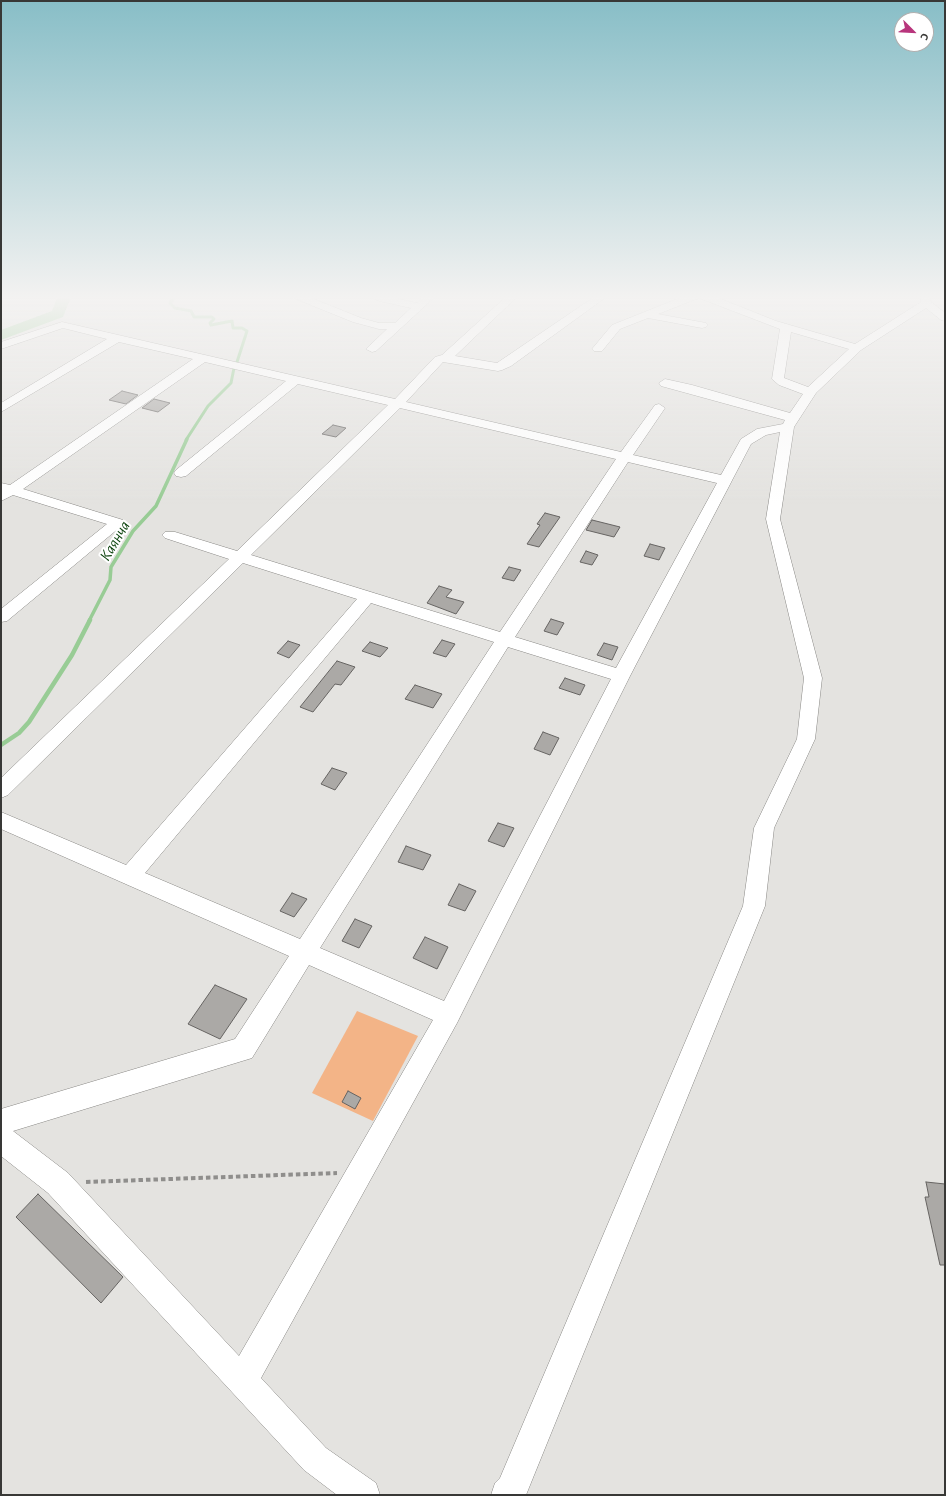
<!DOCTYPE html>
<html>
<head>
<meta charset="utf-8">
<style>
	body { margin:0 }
	#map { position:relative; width:946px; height:1496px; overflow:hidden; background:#e4e3e0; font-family:"Alegreya Sans",sans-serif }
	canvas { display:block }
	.frame { position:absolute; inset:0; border:2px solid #383836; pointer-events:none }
	.north { position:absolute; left:894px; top:12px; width:40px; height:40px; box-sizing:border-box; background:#fff; border:1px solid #afafaf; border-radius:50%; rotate:114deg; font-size:11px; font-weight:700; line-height:16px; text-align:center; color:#383836 }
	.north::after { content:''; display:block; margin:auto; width:14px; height:18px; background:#b8357c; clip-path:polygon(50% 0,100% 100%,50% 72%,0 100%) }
</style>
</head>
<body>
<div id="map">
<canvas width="946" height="1496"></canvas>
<div class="frame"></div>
<div class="north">С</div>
</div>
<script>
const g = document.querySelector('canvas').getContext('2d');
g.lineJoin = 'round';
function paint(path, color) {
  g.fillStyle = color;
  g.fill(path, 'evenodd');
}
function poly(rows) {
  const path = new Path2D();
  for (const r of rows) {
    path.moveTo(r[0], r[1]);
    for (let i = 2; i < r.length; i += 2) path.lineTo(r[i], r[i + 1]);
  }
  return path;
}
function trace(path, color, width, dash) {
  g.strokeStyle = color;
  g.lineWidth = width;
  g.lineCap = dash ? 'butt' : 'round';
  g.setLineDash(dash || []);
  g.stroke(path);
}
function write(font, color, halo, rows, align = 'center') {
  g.font = font + ' "Alegreya Sans",sans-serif';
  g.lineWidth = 4;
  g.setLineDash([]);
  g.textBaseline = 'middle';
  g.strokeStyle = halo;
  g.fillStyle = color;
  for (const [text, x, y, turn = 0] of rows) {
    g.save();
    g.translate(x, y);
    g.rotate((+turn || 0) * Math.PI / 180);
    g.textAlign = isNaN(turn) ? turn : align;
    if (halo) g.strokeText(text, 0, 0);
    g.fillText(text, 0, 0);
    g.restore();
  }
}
paint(poly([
	[357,1011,418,1036,373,1121,312,1093]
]), '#f3b487');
trace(poly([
	[176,295,170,303,175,308,191,311,194,317,212,317,214,319,210,323,211,325,232,321,233,328,242,328,247,331,236,365],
	[186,440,208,406,231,383,234,368]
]), '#98cc95', 3);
trace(poly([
	[89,621,110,580,111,567,133,531,156,506,187,439]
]), '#98cc95', 3.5);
trace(poly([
	[1,745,19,733,29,722,72,655,90,620]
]), '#98cc95', 4.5);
paint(poly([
	[58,295,72,295,63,317,1,340,1,330,52,311,58,295]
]), '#98cc95');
const building = poly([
	[122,391,138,395,126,404,109,400,122,391],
	[154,399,170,403,158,412,142,408,154,399],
	[333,425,346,428,336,437,322,434,333,425],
	[545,513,560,517,539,547,527,544,540,525,537,524,545,513],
	[592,520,620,527,614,537,586,530,592,520],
	[650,544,665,548,659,560,644,556,650,544],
	[586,551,598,555,592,565,580,562,586,551],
	[509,567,521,570,514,581,502,578,509,567],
	[439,586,452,590,446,597,464,602,456,614,427,603,439,586],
	[551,619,564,623,557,635,544,631,551,619],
	[442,640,455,644,446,657,433,653,442,640],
	[288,641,300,645,289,658,277,653,288,641],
	[370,642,388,648,380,657,362,651,370,642],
	[604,643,618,647,612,660,597,655,604,643],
	[337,661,355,667,341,685,335,684,313,712,300,707,337,661],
	[565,678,585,685,580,695,559,688,565,678],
	[415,685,442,694,433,708,405,699,415,685],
	[543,732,559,738,550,755,534,749,543,732],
	[332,768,347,773,335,790,321,784,332,768],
	[498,823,514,828,504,847,488,841,498,823],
	[406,846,431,855,423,870,398,862,406,846],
	[459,884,476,891,465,911,448,905,459,884],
	[292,893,307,899,294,917,280,911,292,893],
	[355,919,372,926,359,948,342,941,355,919],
	[425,937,448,947,437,969,413,958,425,937],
	[215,985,247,999,220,1039,188,1024,215,985],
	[348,1091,361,1098,355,1109,342,1102,348,1091],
	[926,1182,945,1184,945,1265,940,1265,925,1197,929,1197,926,1182],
	[38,1194,123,1277,101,1303,16,1217,38,1194]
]);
paint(building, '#aba9a6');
trace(building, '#666462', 1);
const minor = poly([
	[290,295,304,295,361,318,379,323,395,323,411,308,379,301,369,297,368,295,382,295,417,303,426,295,437,295,376,351,372,352,366,349,387,329,379,329,353,322,291,297,290,295],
	[508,295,519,295,455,356,497,363,597,295,609,295,511,366,502,370,498,371,443,362,406,402,621,452,655,405,659,404,665,408,633,455,721,475,741,439,757,429,783,424,785,420,661,386,659,383,665,379,692,385,790,413,803,394,779,385,772,379,780,329,699,298,658,314,706,323,708,325,706,327,702,328,648,318,620,329,602,351,594,351,592,349,612,325,687,295,711,295,776,321,855,344,921,302,920,295,930,295,931,302,945,313,945,321,941,320,926,308,861,350,816,393,794,427,780,519,822,678,815,739,774,828,765,906,526,1495,491,1495,495,1483,500,1478,743,906,754,828,797,739,804,678,766,519,780,432,766,435,751,444,630,676,457,1023,261,1378,326,1448,376,1483,380,1495,337,1495,304,1470,48,1193,1,1156,1,1109,235,1039,289,956,1,829,1,812,126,865,357,599,243,563,8,795,1,798,1,778,229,559,165,538,162,535,165,532,175,532,237,551,388,405,298,384,186,476,181,477,176,476,174,473,176,470,286,381,205,362,23,489,123,520,125,523,7,621,1,622,1,609,107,524,13,495,1,501,1,483,10,485,193,359,119,342,1,412,1,403,107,339,63,328,1,349,1,342,62,322,395,399,435,357,442,355,508,295],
	[791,332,849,349,808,387,784,378,791,332],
	[400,408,616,459,500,632,251,555,400,408],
	[628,462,717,483,616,668,515,637,628,462],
	[371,603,494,642,300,939,145,873,371,603],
	[508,647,611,679,444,1001,320,948,508,647],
	[309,965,433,1020,239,1356,68,1173,13,1131,252,1058,309,965]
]);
trace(minor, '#898885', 1);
trace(poly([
	[86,1182,337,1173]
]), '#8f8e8c', 4, [4.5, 3]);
paint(minor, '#fff');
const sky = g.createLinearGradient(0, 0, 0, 504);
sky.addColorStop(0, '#88bec7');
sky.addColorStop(0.59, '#f3f2f1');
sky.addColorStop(1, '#f3f2f100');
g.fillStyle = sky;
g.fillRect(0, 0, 946, 504);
write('italic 16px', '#0a410b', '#fff', [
	["Каянча",115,541,-59]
]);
</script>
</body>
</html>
